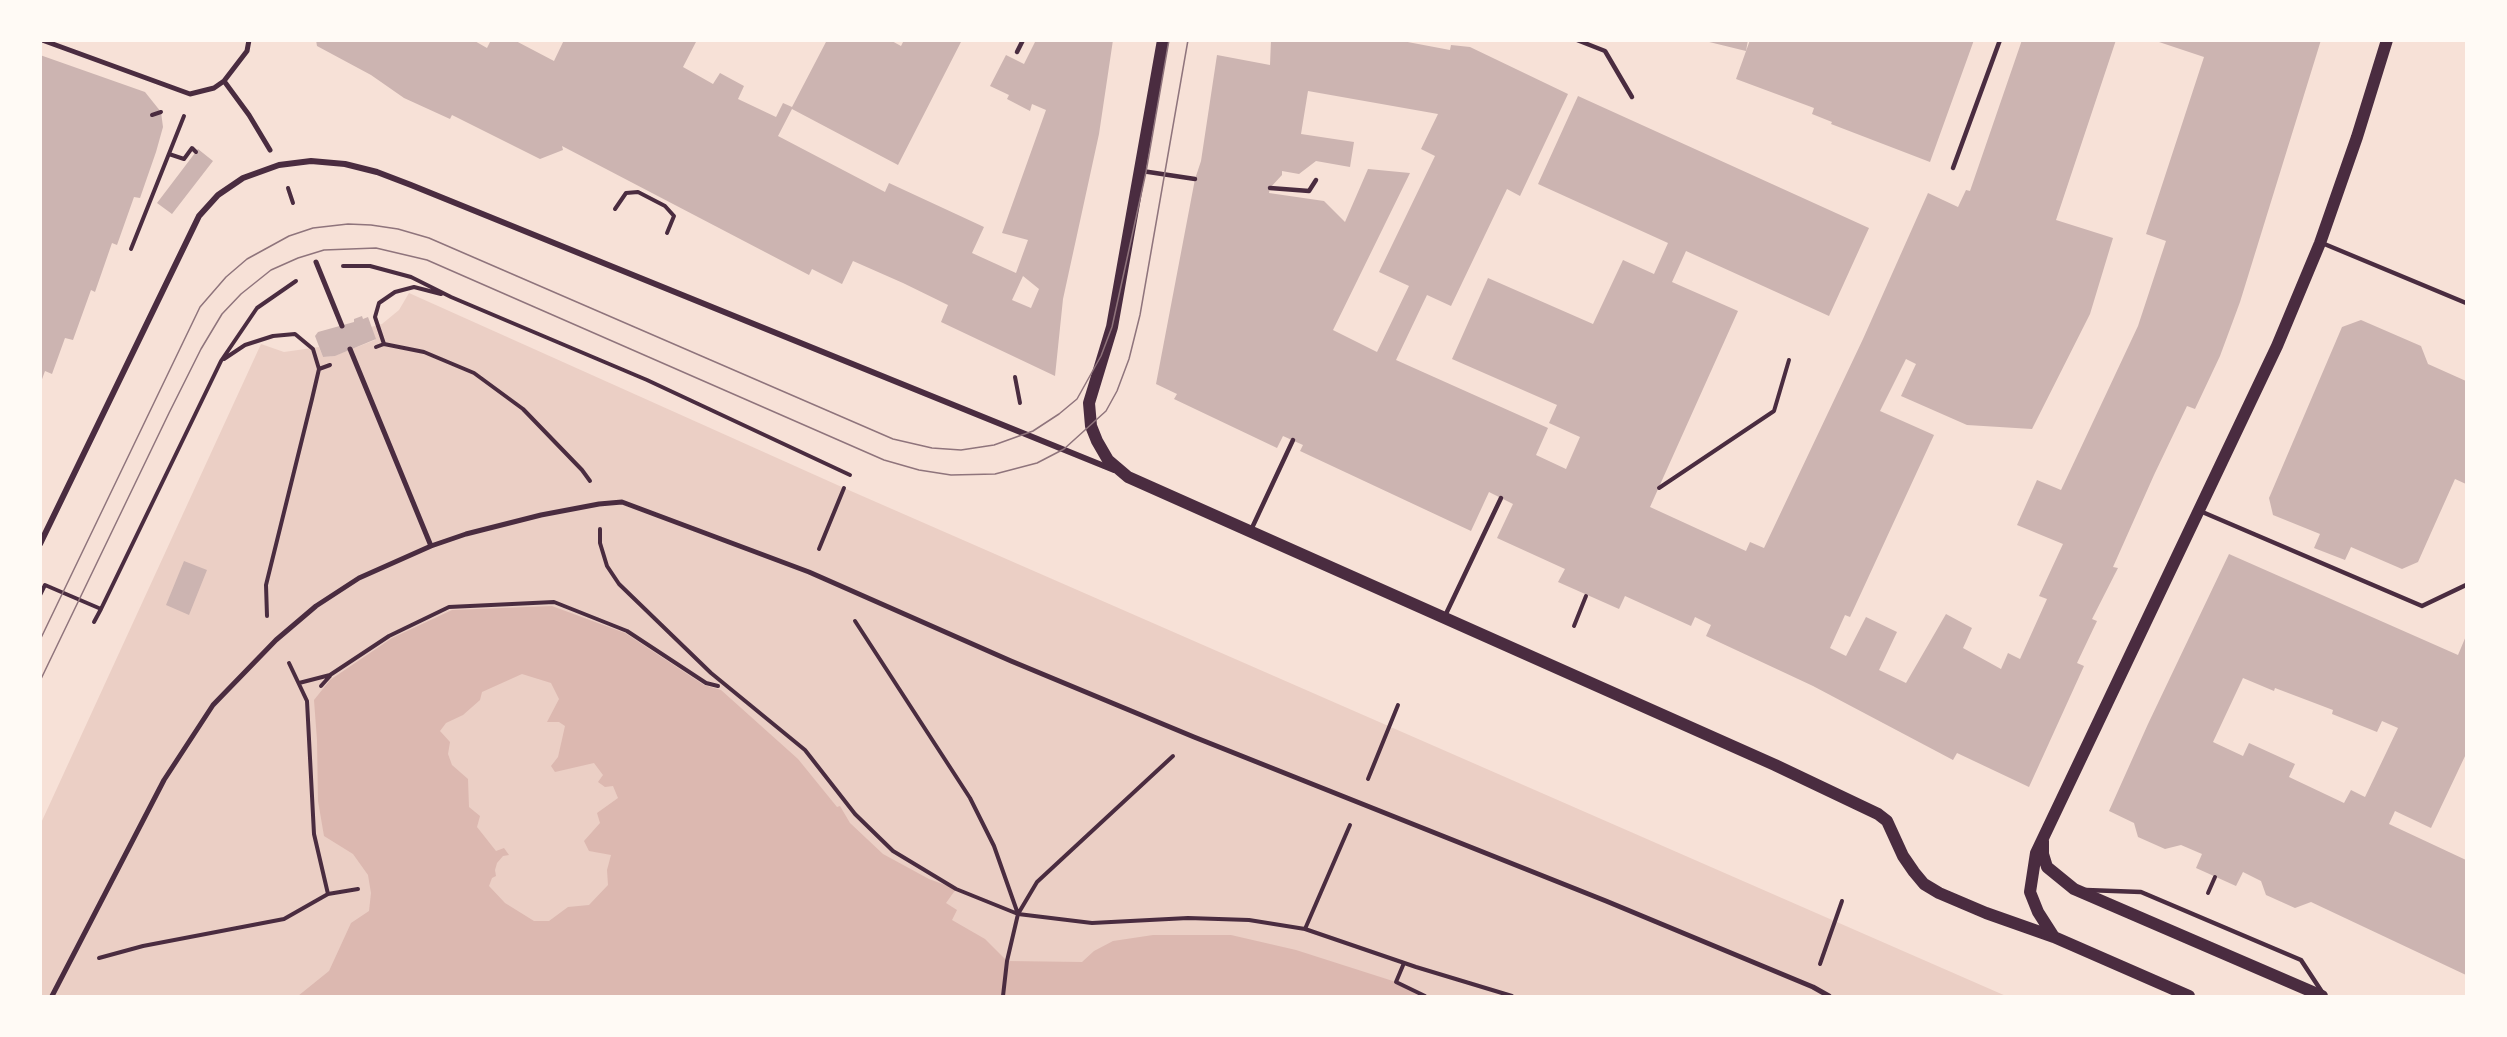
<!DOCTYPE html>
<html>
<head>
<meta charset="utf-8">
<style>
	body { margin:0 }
	#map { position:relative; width:2507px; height:1037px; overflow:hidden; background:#f7e1d7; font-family:Merriweather,serif }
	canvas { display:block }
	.frame { position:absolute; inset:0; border:42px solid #fffaf5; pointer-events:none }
</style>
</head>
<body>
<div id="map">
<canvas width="2507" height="1037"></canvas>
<div class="frame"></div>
</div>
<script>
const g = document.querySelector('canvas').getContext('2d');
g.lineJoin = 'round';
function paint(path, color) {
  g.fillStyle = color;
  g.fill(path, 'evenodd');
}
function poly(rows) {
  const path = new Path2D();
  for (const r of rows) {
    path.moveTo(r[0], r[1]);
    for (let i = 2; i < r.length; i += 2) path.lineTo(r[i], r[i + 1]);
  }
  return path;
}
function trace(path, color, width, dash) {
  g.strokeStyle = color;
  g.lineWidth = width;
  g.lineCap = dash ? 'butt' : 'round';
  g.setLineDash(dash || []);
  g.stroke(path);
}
paint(poly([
	[409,293,844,488,2006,996,41,996,41,823,261,344,284,352,319,347,323,357,334,356,375,340,371,327,382,324,399,310]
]), '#ebcfc5');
paint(poly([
	[552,606,625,633,704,685,721,690,798,759,837,807,840,806,850,823,883,854,929,879,956,889,946,903,957,910,952,920,985,939,1007,961,1082,962,1094,951,1113,941,1153,935,1231,935,1296,950,1396,982,1425,996,298,996,329,971,351,923,369,911,371,893,368,875,353,854,324,836,318,801,317,740,314,700,330,680,392,638,452,610],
	[522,674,551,683,559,699,547,722,559,722,565,726,558,757,551,766,555,772,594,763,603,775,598,782,605,787,613,786,618,798,597,813,600,823,584,841,589,851,611,855,607,870,608,885,589,905,568,907,549,921,534,921,505,903,489,886,492,878,496,876,495,870,497,863,503,856,509,855,504,848,496,851,477,827,480,816,469,807,468,779,452,765,448,754,450,742,440,731,446,723,463,715,480,700,482,692]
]), '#dcb8b0');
paint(poly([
	[316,40,473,40,487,48,491,40,514,40,554,61,564,40,697,40,683,67,713,84,720,73,744,86,738,99,776,117,783,103,792,107,827,40,890,40,901,46,904,40,962,40,898,165,792,109,778,136,885,192,889,183,984,227,972,253,1016,273,1028,240,1002,233,1046,110,1032,104,1030,111,1007,99,1009,95,990,86,1006,55,1024,64,1036,40,1113,40,1099,134,1063,299,1055,376,941,322,948,305,903,283,853,261,842,284,812,269,809,275,562,146,563,150,540,159,452,115,450,119,404,98,371,75,317,46],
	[1023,276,1039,289,1031,308,1012,300],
	[1271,40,1397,40,1450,50,1451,45,1470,47,1568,94,1520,196,1507,189,1451,306,1427,295,1396,360,1548,428,1536,455,1566,469,1580,437,1549,423,1557,405,1452,359,1488,278,1593,324,1623,260,1654,274,1668,243,1538,184,1578,96,1869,228,1829,316,1686,251,1672,282,1738,311,1650,507,1746,551,1750,542,1764,548,1863,339,1928,193,1958,207,1966,190,1970,191,2022,40,2116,40,2056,220,2113,238,2090,314,2032,429,1967,425,1901,396,1916,364,1906,359,1880,411,1934,435,1850,617,1845,615,1830,648,1846,656,1866,617,1897,632,1879,670,1906,683,1946,614,1972,628,1963,648,2001,669,2008,653,2020,659,2047,599,2039,596,2063,544,2017,525,2037,480,2061,490,2138,326,2166,241,2146,234,2204,57,2153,40,2321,40,2240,302,2220,356,2195,409,2187,406,2154,475,2113,567,2118,568,2092,619,2097,621,2077,663,2084,666,2029,787,1957,753,1953,760,1813,686,1706,636,1711,625,1695,617,1691,626,1625,596,1619,609,1558,582,1565,569,1497,538,1513,504,1489,492,1471,531,1300,451,1303,445,1283,436,1277,448,1174,399,1177,394,1156,384,1195,179,1201,161,1217,55,1270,65],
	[1308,91,1438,114,1421,149,1435,156,1379,272,1409,286,1377,352,1333,330,1410,173,1368,169,1345,222,1324,201,1269,193,1270,188,1282,175,1282,171,1299,174,1316,161,1350,167,1354,142,1301,134],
	[1701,40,1748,40,1746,51],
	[1750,40,1974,40,1930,162,1831,124,1832,122,1812,114,1814,108,1736,79],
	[40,55,145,92,161,112,163,127,156,152,140,198,134,197,117,245,112,243,95,292,91,290,73,340,65,338,52,374,45,371,41,382],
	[198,149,213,161,172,214,157,203],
	[362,316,363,319,368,317,376,339,335,356,323,357,315,336,318,332,354,322,354,319],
	[2361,320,2421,346,2428,364,2466,381,2466,484,2455,479,2418,562,2402,569,2351,547,2345,560,2314,548,2320,534,2273,515,2269,498,2342,327],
	[2229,554,2458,655,2466,636,2466,754,2431,828,2395,811,2389,824,2466,860,2466,975,2311,902,2295,908,2266,895,2261,881,2243,872,2236,886,2196,868,2202,854,2181,845,2165,849,2138,837,2134,823,2109,811,2148,724],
	[2243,678,2274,691,2275,688,2333,710,2332,714,2377,732,2382,721,2398,728,2365,797,2351,790,2344,803,2289,777,2295,764,2249,743,2243,756,2213,742],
	[184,561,207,570,189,615,166,605]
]), '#ccb4b1');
trace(poly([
	[152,115,161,112],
	[169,154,184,159,192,148,196,152],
	[288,188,293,203],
	[615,209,626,193,638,192,665,206,674,216,667,233],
	[131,249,184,116],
	[343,266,370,266,411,277,451,297,647,380,850,475],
	[384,344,375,317,379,303,395,292,414,287,441,294],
	[376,347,384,344,424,352,474,373,523,409,582,470,590,481],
	[224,359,245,345,273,336,295,334,313,349,319,369],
	[1015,377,1020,403],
	[1659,488,1774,411,1789,360],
	[600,529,600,543,607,566,619,584,711,673,805,750,855,814,893,851,956,889,1018,914],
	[819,549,844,488],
	[40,595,45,585,101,609,94,622],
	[101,609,221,361,257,308,296,281],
	[267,616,266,585,312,399,319,369,330,365],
	[855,621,970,798,994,846,1018,914,1007,961,1003,996],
	[1574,626,1586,596],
	[289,663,307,701,314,834,328,894],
	[299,683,330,675,389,636,449,607,554,602,627,631,706,683,718,686],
	[321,686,330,676],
	[1173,756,1037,882,1018,914,1092,923,1188,918,1249,920,1305,929,1416,967,1512,996],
	[1368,779,1398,705],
	[2208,893,2215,877],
	[1305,929,1350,825],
	[99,958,143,946,284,919,328,894,358,889],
	[1404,963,1396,982,1425,996],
	[1820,964,1842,901]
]), '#4a2c40', 4);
trace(poly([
	[1577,40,1605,51,1632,97],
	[1017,52,1023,40],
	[1953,168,2000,40],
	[1142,171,1195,179],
	[1270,188,1309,191,1316,180],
	[2322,243,2466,303],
	[2200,511,2422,606,2466,585],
	[1251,530,1293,440],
	[1444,618,1501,498],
	[2086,890,2141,892,2301,960,2322,992]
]), '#4a2c40', 4.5);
trace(poly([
	[42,40,190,94,214,88,224,81,247,51,249,40],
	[224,81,249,115,270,150],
	[316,262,342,326],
	[350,349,431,546],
	[52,996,164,780,213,705,276,640,316,606,359,578,431,546,466,534,541,515,599,504,622,502,809,572,1011,661,1194,737,1606,901,1813,987,1829,996]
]), '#4a2c40', 5);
trace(poly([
	[40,544,199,216,218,195,243,178,279,165,311,161,345,164,377,172,411,185,1114,470]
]), '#4a2c40', 6);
trace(poly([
	[1163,40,1112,327,1089,403,1091,426,1097,441,1108,460,1128,477,1775,765,1878,814,1887,821,1903,856,1914,872,1924,884,1939,893,1986,913,2054,937,2189,996],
	[2043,841,2043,854,2047,867,2074,889,2322,996],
	[2054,937,2038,912,2030,892,2036,853,2277,346,2320,243,2357,137,2387,40]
]), '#4a2c40', 12);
trace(poly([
	[40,640,200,307,226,277,247,259,289,236,313,228,348,224,371,225,398,229,429,238,893,439,932,448,961,450,994,445,1033,431,1059,414,1077,399,1101,356,1112,327,1146,172,1169,40],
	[40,681,169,413,201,349,222,314,241,294,271,270,298,258,324,250,376,248,427,260,884,460,919,470,951,475,995,474,1037,463,1064,449,1106,411,1117,391,1129,359,1140,315,1188,40]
]), '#8f747c', 1.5);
</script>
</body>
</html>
